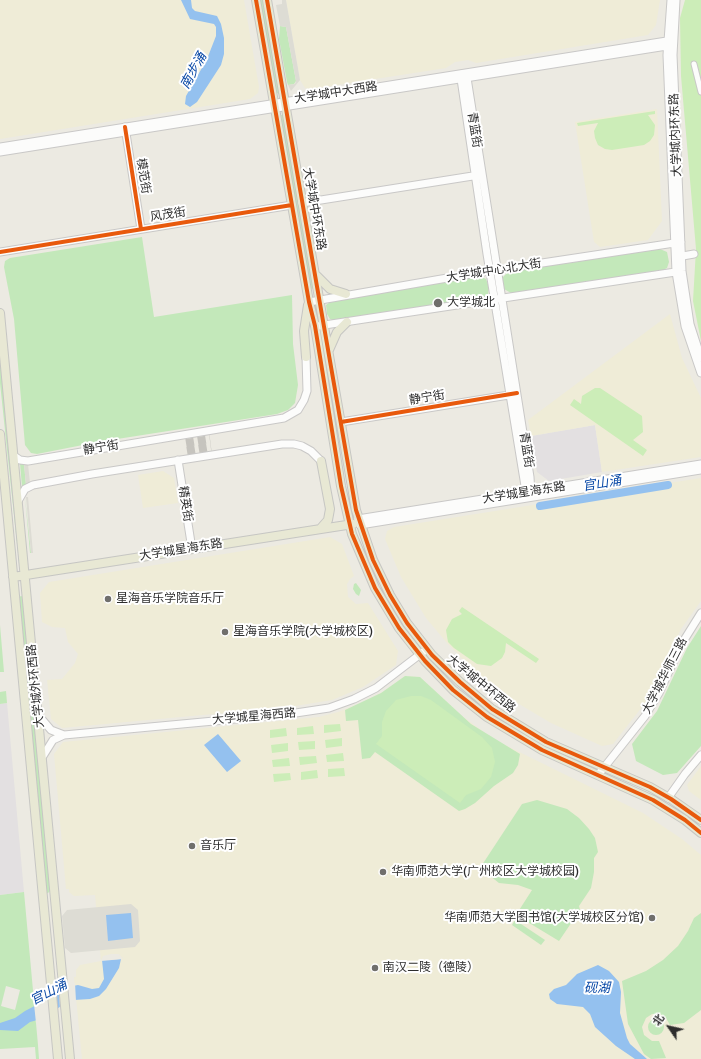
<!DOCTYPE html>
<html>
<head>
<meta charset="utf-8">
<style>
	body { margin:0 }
	#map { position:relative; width:701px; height:1059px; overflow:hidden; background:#eceae2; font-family:Signika,"Noto Sans SC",sans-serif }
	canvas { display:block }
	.north { position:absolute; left:649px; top:1007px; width:40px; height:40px; -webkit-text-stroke:3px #fff; paint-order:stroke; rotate:304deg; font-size:11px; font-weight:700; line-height:16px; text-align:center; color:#2d2d2d }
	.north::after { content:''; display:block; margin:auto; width:14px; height:18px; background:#2d2d2d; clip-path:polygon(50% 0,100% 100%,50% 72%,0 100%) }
</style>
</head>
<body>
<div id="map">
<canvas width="701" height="1059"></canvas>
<div class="north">北</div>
</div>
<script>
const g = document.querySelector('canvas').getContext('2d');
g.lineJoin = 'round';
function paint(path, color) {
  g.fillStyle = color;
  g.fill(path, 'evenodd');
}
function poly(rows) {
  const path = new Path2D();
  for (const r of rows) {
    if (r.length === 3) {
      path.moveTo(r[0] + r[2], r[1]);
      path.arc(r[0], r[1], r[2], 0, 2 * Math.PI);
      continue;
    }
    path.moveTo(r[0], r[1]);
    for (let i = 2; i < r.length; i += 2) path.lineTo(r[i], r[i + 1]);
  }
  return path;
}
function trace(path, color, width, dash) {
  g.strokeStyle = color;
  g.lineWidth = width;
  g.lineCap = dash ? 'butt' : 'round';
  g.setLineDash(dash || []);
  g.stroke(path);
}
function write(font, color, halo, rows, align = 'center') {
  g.font = font + ' Signika,"Noto Sans SC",sans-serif';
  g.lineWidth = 4;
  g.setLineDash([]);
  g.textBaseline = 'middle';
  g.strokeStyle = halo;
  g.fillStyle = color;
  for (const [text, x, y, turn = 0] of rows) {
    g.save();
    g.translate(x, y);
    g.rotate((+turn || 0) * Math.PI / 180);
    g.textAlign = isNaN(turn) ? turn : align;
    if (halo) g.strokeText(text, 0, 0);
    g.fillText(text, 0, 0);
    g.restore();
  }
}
paint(poly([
	[595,425,602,472,549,481,537,472,531,436],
	[7,703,24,892,0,895,0,704]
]), '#e3e0e1');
paint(poly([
	[0,0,244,0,259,87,258,93,250,99,0,139],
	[286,0,660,0,656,25,648,35,476,63,468,60,455,62,446,68,311,89,305,88,300,80],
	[657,109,662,221,648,240,600,247,594,242,575,122],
	[670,314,682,358,701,398,701,457,602,472,595,425,531,436,528,420],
	[163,471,174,478,178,503,143,508,138,475],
	[701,478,701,601,681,629,654,687,642,707,613,744,602,746,551,723,514,701,476,673,447,643,426,618,401,577,385,539,387,531,394,527,539,504,540,508,669,487,669,483],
	[330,537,342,544,354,576,350,579,347,584,348,597,356,604,368,603,398,651,396,665,363,687,332,700,289,707,62,728,51,719,47,680,62,679,75,663,78,654,68,642,65,628,52,627,42,622,40,593,49,582],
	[405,676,420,677,462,716,495,740,643,813,682,839,701,855,701,1059,82,1059,74,977,76,977,76,970,80,965,101,961,95,895,74,896,69,892,69,889,66,889,54,754,63,742,319,717,338,712,364,702,386,690],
	[701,766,701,800,689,791,687,785]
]), '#efecd7');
paint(poly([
	[259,0,264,0,279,94,277,93],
	[280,26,286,27,296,81,294,84,288,85,287,82,279,39],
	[281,115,283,115,314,288,311,289,300,234],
	[142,237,154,317,292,295,293,344,298,385,295,403,288,410,277,414,98,442,37,454,31,453,25,445,14,319,4,267,5,261,10,258],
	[660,249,667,252,669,262,667,268,663,270,511,293,504,289,502,278,508,272],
	[480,276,486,279,489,287,488,294,483,297,336,321,330,319,327,314,326,305,333,300],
	[0,341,20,563,19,563,0,383],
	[20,463,24,464,26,485,22,487],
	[25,497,31,553,30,553],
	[356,583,361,590,359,596,356,594,353,589,354,584],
	[21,596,24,597,50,891,48,893,46,893,19,597],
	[0,625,4,672,0,672],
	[701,626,701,746,677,773,663,775,636,761,632,744,657,711,687,648],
	[405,676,420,677,471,724,520,754,518,765,513,773,494,786,475,803,465,809,459,811,375,752,370,758,362,759,358,720,346,721,345,710,381,693],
	[6,691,7,703,0,704,0,692],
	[537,800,567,809,579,818,589,829,595,838,598,852,594,858,594,872,591,888,579,906,580,910,559,941,516,915,532,890,518,885,499,883,480,868,522,804],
	[24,892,38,1045,39,1059,36,1059,35,1047,0,1049,0,895],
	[6,986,20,990,15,1010,1,1006],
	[701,913,701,1010,684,1023,670,1025,666,1018,660,1014,652,1014,646,1018,642,1027,644,1035,652,1041,659,1041,666,1058,651,1059,644,1054,628,1024,622,981,646,971,663,960,678,946,688,931,694,918],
	[515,920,545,940,541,945,512,925],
	[656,1027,8]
]), '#c3e8ba');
paint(poly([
	[685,0,701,0,701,341,693,301,696,249,681,76,680,18],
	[655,111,655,114,648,115,655,125,654,135,650,141,644,145,612,150,605,149,598,145,595,138,594,131,598,123,578,126,577,123],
	[595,388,600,388,642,416,643,432,633,440,647,450,643,456,570,405,574,399,581,404,582,396],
	[462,607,539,659,536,663,506,643,505,652,502,658,491,666,477,664,454,648,448,642,446,630,452,619,462,614,459,611],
	[411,696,421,696,431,700,482,737,492,748,495,762,491,777,481,789,466,795,460,803,376,744,382,736,382,722,386,711,396,700],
	[340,724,341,731,324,733,324,725],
	[313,726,314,734,297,735,297,728],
	[286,728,287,736,270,738,270,730],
	[342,738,342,746,326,748,325,740],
	[315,741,315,749,299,750,298,742],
	[288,743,288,751,272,753,271,745],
	[343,753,344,761,327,762,326,755],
	[316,756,317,763,300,765,299,757],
	[289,758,290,766,273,767,272,760],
	[344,768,345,776,328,777,328,769],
	[317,770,318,778,301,780,301,772],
	[290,773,291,780,274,782,273,774]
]), '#ccedb8');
paint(poly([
	[282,0,286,0,300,80,291,91,288,85,295,84,296,81,286,27,280,26,276,5,282,4],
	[24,464,28,464,30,483,26,485],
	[26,497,28,497,33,553,31,553],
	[131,904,138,910,140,941,135,947,71,953,65,948,62,916,67,910]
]), '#dddcd4');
paint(poly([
	[181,0,191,0,192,8,195,11,217,16,221,24,224,38,224,54,221,65,197,102,190,107,185,104,186,96,207,59,216,36,216,27,214,24,190,19],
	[218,734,241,761,227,772,204,745],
	[131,913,133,938,108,941,106,915],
	[121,959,119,968,106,989,99,996,90,999,74,1000,61,1006,45,1018,30,1022,18,1031,0,1030,0,1023,15,1018,25,1011,73,986,78,985,92,989,99,988,104,979,102,960],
	[598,965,609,971,619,982,621,992,620,1013,627,1038,630,1044,647,1059,635,1059,616,1046,595,1027,590,1014,583,1007,557,1004,550,999,549,994,554,989,566,985,577,974]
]), '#94c1ef');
paint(poly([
	[111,954,119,954,123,959,101,961,103,956],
	[75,983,76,1001,60,1009,59,992],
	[55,994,53,1016,36,1023,34,1004]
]), '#eceae2');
trace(poly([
	[540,506,668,485]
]), '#94c1ef', 8);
trace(poly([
	[186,443,210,439],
	[187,451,211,447]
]), '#c6c4be', 8, [8, 4]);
const minor = poly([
	[694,64,701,92]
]);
const tertiary = poly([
	[462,74,461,79,487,254,526,492,529,496],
	[464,74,467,78,530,477,531,495],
	[125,127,141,229],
	[302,203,479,175],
	[0,252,292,205],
	[677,257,694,254],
	[341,422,515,394],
	[14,456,20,460,28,461,284,418,298,410,304,400,307,391,306,357],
	[178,460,192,549],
	[18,501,25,489,33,485,92,474,282,444,294,444,302,446,311,451,321,461],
	[39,716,51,730,64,735],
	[43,756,53,740,64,735,289,714,329,708,354,699,376,688,427,649],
	[598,775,645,716,659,693,681,645,701,613],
	[668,798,685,774,701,755]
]);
const secondary = poly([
	[671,0,667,55,676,272,685,326,701,373],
	[676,0,673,55,682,271,690,324,701,358],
	[0,147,673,40],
	[0,152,673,45],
	[309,302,476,273,681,242],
	[318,326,682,271],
	[358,519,701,464],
	[360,525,701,470]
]);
const primary = poly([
	[256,0,309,302,315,326,341,486,352,534,375,588,399,628,425,661,453,690,487,717,542,750,653,800,685,820,701,833],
	[267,0,356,510,373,560,390,595,407,623,432,655,460,682,492,709,546,742,650,787,671,799,701,820],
	[317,276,330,289,346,294],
	[0,313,70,1059],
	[329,350,337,332,347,322],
	[306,357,304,331,308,305],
	[0,434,58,1059],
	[321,461,330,509,328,520,321,528],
	[13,577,353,524]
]);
trace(minor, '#c9c8c7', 7);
trace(tertiary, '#c9c8c7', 9);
trace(secondary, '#c9c8c7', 9);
trace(primary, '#c6c6c3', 10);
trace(minor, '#fcfcfb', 5);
trace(tertiary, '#fcfcfb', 7);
trace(secondary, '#fcfcfb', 7);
trace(primary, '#e8e8d4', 8);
trace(poly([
	[256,0,309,302,315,326,341,486,352,534,375,588,399,628,425,661,453,690,487,717,542,750,653,800,685,820,701,833],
	[267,0,356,510,373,560,390,595,407,623,432,655,460,682,492,709,546,742,650,787,671,799,701,820],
	[125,127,141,229],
	[0,252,292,205],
	[341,422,517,393]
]), '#e8590c', 4);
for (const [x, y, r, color] of [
	[438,303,5,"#706f6c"],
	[108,599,4,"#706f6c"],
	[225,632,4,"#706f6c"],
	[192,846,4,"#706f6c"],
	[383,872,4,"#706f6c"],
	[652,918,4,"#706f6c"],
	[375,968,4,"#706f6c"]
]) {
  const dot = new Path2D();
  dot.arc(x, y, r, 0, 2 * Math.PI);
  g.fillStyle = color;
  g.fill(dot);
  trace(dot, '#fff', 1.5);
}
write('12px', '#2d2d2d', '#fff', [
	["大学城中大西路",336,93,-9],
	["青蓝街",474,130,81],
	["大学城内环东路",676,135,-92],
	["模范街",143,176,81],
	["大学城中环东路",314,209,80],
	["风茂街",168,215,-9],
	["大学城中心北大街",494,271,-9],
	["静宁街",427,398,-9],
	["静宁街",101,448,-9],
	["青蓝街",526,450,81],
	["大学城星海东路",524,493,-9],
	["精英街",185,504,81],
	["大学城星海东路",181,550,-9],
	["大学城华师三路",665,676,-63],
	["大学城中环西路",481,684,39],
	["大学城外环西路",36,686,-96],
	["大学城星海西路",254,717,-5]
]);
write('12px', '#2d2d2d', '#fff', [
	["大学城北",447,303],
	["星海音乐学院音乐厅",116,599],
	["星海音乐学院(大学城校区)",233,632],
	["音乐厅",200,846],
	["华南师范大学(广州校区大学城校园)",391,872],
	["华南师范大学图书馆(大学城校区分馆)",644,918,"right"],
	["南汉二陵（德陵）",383,968]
], 'left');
write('italic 13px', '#0848a6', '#fff', [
	["南步涌",194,71,-61],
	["官山涌",602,484,-9],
	["砚湖",597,989],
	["官山涌",49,993,-27]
]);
</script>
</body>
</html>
